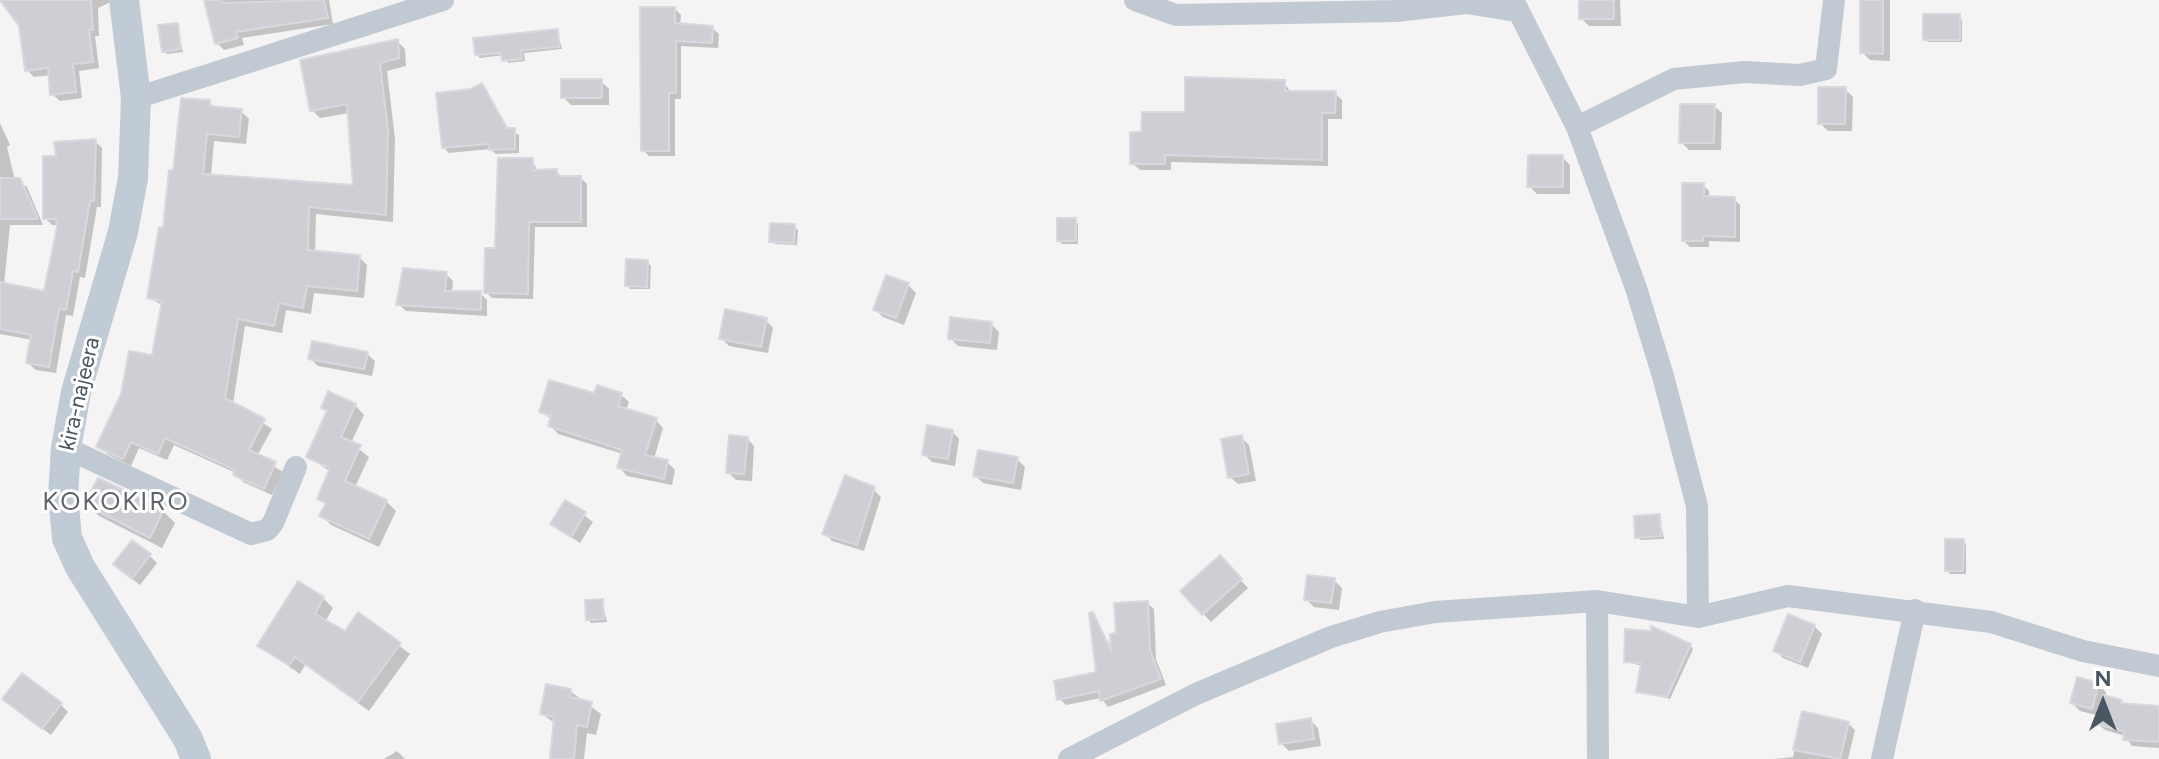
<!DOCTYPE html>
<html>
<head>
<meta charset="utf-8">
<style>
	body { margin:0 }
	#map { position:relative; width:2159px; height:759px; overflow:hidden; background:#f5f3f3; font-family:Figtree,sans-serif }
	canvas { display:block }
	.north { position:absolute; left:2063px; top:663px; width:80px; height:80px; -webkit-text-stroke:6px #fff; paint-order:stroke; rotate:0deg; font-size:22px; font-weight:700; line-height:32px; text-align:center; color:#4a5661 }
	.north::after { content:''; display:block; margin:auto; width:28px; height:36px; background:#4a5661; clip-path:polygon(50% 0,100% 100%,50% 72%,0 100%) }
</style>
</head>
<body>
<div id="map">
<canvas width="2159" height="759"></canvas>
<div class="north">N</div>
</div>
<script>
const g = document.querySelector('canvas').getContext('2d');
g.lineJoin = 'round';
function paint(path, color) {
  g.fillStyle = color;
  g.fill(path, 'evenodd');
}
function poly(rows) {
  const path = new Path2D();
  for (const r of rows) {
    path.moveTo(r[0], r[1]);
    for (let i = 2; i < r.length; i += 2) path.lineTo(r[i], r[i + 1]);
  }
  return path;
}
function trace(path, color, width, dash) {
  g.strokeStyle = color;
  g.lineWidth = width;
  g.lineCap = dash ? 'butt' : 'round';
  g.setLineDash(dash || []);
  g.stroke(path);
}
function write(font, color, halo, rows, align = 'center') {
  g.font = font + ' Figtree,sans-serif';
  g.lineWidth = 6;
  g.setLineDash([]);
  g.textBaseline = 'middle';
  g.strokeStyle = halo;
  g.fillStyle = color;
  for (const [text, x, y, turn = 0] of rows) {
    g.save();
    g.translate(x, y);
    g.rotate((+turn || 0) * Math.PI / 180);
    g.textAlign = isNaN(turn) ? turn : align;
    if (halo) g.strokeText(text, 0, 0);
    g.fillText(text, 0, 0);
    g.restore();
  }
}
paint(poly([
	[0,0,115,0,98,8,99,36,95,36,99,68,79,71,82,98,60,101,52,94,51,75,34,77,27,70,20,25],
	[206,0,329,0,333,24,242,38,244,45,224,50,217,43],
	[1581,0,1620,0,1621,26,1589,26,1581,18],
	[1862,0,1890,0,1890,61,1870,60,1862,52],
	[675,9,681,15,680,25,712,28,719,34,718,48,681,46,681,99,675,99,675,156,649,156,643,150],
	[1959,16,1962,20,1962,42,1928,42,1925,39],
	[177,25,183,52,167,54,164,51],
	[557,31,562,49,524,53,525,61,508,63,504,55,480,58,476,54],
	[397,41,405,49,406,66,387,71,395,139,393,222,316,214,315,253,359,257,367,265,364,298,314,293,311,314,286,310,282,333,245,326,233,404,272,429,257,456,283,472,272,495,243,482,236,473,174,445,167,460,139,448,131,466,107,454,99,446,153,357,163,306,149,297,175,173,209,102,216,109,241,111,249,119,246,144,214,141,211,176,355,187,349,113,320,118,312,110],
	[601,81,609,89,609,105,571,105,563,97],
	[1284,82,1291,93,1335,93,1342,100,1342,119,1328,119,1328,166,1171,162,1171,170,1140,170,1132,163,1143,134,1187,114],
	[482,86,508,130,519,135,519,153,496,154,490,149,449,153,444,148,471,91],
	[1845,89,1853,97,1852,131,1828,131,1820,123],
	[1714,106,1722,113,1721,150,1689,150,1681,142],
	[0,123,10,145,7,147,15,180,27,187,43,225,10,225,4,285,46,293,59,225,52,225,45,218,58,158,95,141,102,148,101,207,97,207,85,278,80,277,73,316,66,315,56,373,36,370,28,363,32,340,0,334],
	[1562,157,1570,165,1570,194,1537,194,1529,186],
	[532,160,538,172,556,171,563,178,581,178,587,184,587,227,535,227,533,299,492,298,486,292,496,250],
	[1703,185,1709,191,1709,198,1734,199,1740,205,1740,242,1709,241,1709,247,1690,247,1684,241],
	[1075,220,1078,224,1078,244,1062,244,1059,240],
	[794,226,798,230,797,245,775,244,771,241],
	[647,262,651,266,650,289,630,289,627,285],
	[446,274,453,281,452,293,480,293,487,300,487,316,406,311,399,304],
	[908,285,916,293,904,325,883,317,875,309],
	[766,320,773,328,768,353,729,346,721,338],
	[991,324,999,332,997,350,958,346,950,338],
	[367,354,375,361,372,376,318,366,310,358],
	[621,395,629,402,626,411,656,420,663,428,654,459,667,462,675,470,672,485,627,476,620,468,623,454,558,434,551,426,552,420,542,412,595,396],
	[355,405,364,415,351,443,369,457,355,487,386,501,396,511,379,547,331,525,322,516,327,506,319,498,331,472,309,457,328,413,323,408],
	[952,431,959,439,955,466,932,462,924,454],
	[1241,437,1249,445,1256,481,1238,484,1230,477],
	[747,438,754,446,752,481,736,480,728,472],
	[1017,459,1025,467,1021,490,983,483,975,475],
	[99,481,163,511,175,523,162,548,99,516,87,504],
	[873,489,881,497,864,551,832,541,825,533],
	[566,502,593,522,580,543,552,524],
	[1659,516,1664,539,1641,540,1637,537],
	[1963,541,1966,544,1966,574,1950,574,1947,570],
	[149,555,157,563,140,585,123,572],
	[1220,558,1248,588,1211,622,1183,592],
	[1334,580,1342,588,1339,610,1314,607,1306,599],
	[323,598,333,608,325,622,345,634,359,615,410,654,369,711,305,665,300,674,259,646],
	[602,601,607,622,591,623,588,619],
	[1147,603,1154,609,1156,659,1166,685,1108,707,1101,698,1066,705,1059,698,1098,674,1092,614,1113,650,1118,635],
	[1814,626,1822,634,1808,668,1783,658,1776,651],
	[1690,645,1693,649,1670,699,1638,691,1643,666,1626,662],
	[2098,685,2106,692,2105,698,2125,706,2159,708,2159,748,2132,746,2125,736,2105,730,2098,724,2100,716,2080,711,2072,703],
	[570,691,601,714,596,735,587,733,584,759,552,759,556,724,542,714],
	[60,704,68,712,51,735,12,706],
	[1803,713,1848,723,1855,730,1848,759,1774,759,1793,757],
	[1310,720,1318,728,1321,746,1289,751,1281,743],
	[397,751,405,759,384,759]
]), '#0003');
const building = poly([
	[0,0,91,0,93,30,89,30,93,62,73,64,76,92,50,95,48,68,25,71,19,26,0,0],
	[204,0,222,0,223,3,324,0,328,18,236,32,238,38,215,44,204,0],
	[1579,0,1614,0,1614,19,1579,19,1579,0],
	[1860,0,1883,0,1883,54,1860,53,1860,0],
	[640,7,675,7,675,23,713,26,712,43,676,41,676,93,669,93,669,151,641,151,640,7],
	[1923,14,1960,14,1960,40,1923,40,1923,14],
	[178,23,181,49,162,52,158,25,178,23],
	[558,29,559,47,521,50,522,59,502,61,501,53,475,55,473,38,558,29],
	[398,39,399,58,380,63,388,130,386,215,309,207,308,250,360,255,357,291,307,286,303,308,279,303,274,326,238,319,225,398,265,419,249,450,276,462,264,489,233,475,235,470,165,438,158,454,131,442,123,459,96,447,121,394,129,351,152,355,162,301,147,298,159,227,163,228,169,170,173,171,181,98,210,100,210,106,242,109,239,137,207,134,203,174,353,185,347,104,310,111,300,60,398,39],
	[1185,77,1285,80,1285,91,1336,91,1335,113,1322,113,1322,160,1165,155,1165,164,1130,164,1130,132,1141,132,1142,112,1185,112,1185,77],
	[561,79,602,79,602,98,561,98,561,79],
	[482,83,507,128,515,128,515,149,489,150,489,144,442,148,436,93,471,89,482,83],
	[1818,87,1846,87,1845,124,1818,124,1818,87],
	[1680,104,1715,104,1714,143,1679,143,1680,104],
	[96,139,94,201,90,201,78,272,73,271,66,310,59,309,49,367,26,363,31,335,0,329,0,282,44,291,57,227,56,219,43,219,43,156,56,156,54,142,96,139],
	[1528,155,1563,155,1563,187,1527,187,1528,155],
	[498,158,533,158,533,170,557,169,557,176,581,176,581,222,529,222,528,294,484,293,485,248,495,248,498,158],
	[0,178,20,178,38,219,0,219,0,178],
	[1682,183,1704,183,1704,196,1735,197,1735,237,1703,236,1703,241,1682,241,1682,183],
	[1057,218,1076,218,1076,241,1057,241,1057,218],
	[770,223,795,224,794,243,769,242,770,223],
	[626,259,648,260,647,287,625,286,626,259],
	[403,268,447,272,445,291,481,291,481,310,396,305,403,268],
	[886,275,909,283,896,318,873,310,886,275],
	[725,309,767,318,761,347,719,339,725,309],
	[950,317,992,322,990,343,948,339,950,317],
	[312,341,368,352,364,369,308,359,312,341],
	[549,380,594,393,597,385,622,393,618,406,657,418,645,455,668,460,664,479,617,468,622,450,548,426,551,416,539,412,549,380],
	[328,391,356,404,341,437,361,445,345,481,387,500,369,539,319,516,326,503,317,499,330,468,306,457,327,411,321,408,328,391],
	[927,425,953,430,948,459,922,455,927,425],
	[729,435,748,437,744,474,726,473,729,435],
	[1242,435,1249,474,1228,478,1221,439,1242,435],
	[978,450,1018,457,1013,483,973,476,978,450],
	[845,475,875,487,857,545,822,534,845,475],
	[98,478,164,509,150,538,84,504,98,478],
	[565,500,586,512,571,537,550,524,565,500],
	[1660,514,1661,536,1635,538,1634,516,1660,514],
	[1945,539,1964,539,1963,571,1945,571,1945,539],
	[132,540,151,554,132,579,113,564,132,540],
	[1220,555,1242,579,1202,615,1180,591,1220,555],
	[1307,575,1335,578,1331,603,1304,600,1307,575],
	[298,581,324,597,315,614,345,631,358,612,401,643,358,702,295,657,289,665,257,646,298,581],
	[603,599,604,619,586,620,585,600,603,599],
	[1148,601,1150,650,1161,679,1100,701,1099,691,1057,700,1054,681,1096,672,1089,613,1093,612,1111,651,1110,634,1116,633,1114,603,1148,601],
	[1788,614,1815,625,1800,662,1773,651,1788,614],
	[1651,626,1691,644,1667,697,1636,692,1641,663,1624,662,1625,629,1651,631,1651,626],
	[22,673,62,703,42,729,2,699,22,673],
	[2077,677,2099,683,2092,709,2070,703,2077,677],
	[546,684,571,689,570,697,592,702,587,727,577,725,574,759,550,759,554,717,540,714,546,684],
	[2103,695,2122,700,2121,703,2159,706,2159,742,2123,740,2124,731,2096,724,2103,695],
	[1802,711,1849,722,1840,759,1793,750,1802,711],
	[1311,718,1314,739,1279,744,1276,724,1311,718]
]);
paint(building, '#cdcfd5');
trace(building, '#d7d9de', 2);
trace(poly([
	[1135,0,1176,15,1396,11,1466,3,1516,11],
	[1513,0,1577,127,1636,288,1663,376,1697,506,1698,617],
	[136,98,443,0],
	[1577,127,1674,79,1744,72,1800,75,1826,69,1834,0],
	[66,448,251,534,267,530,273,523,296,467],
	[1597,601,1598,759],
	[1069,759,1196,694,1331,637,1380,622,1435,612,1597,601,1698,617,1788,596,1991,622,2083,651,2159,666],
	[1882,759,1915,610]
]), '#c1cad2', 22);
trace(poly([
	[124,0,136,98,133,178,123,232,76,392,66,448,63,496,67,538,80,567,188,739,196,759]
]), '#c1cbd6', 30);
write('22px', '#4a5661', '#fff', [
	["kira-najeera",80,394,-77]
]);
g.letterSpacing = '2px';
write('26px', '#5f6368', '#fff', [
	["KOKOKIRO",116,502]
]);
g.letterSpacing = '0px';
</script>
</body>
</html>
